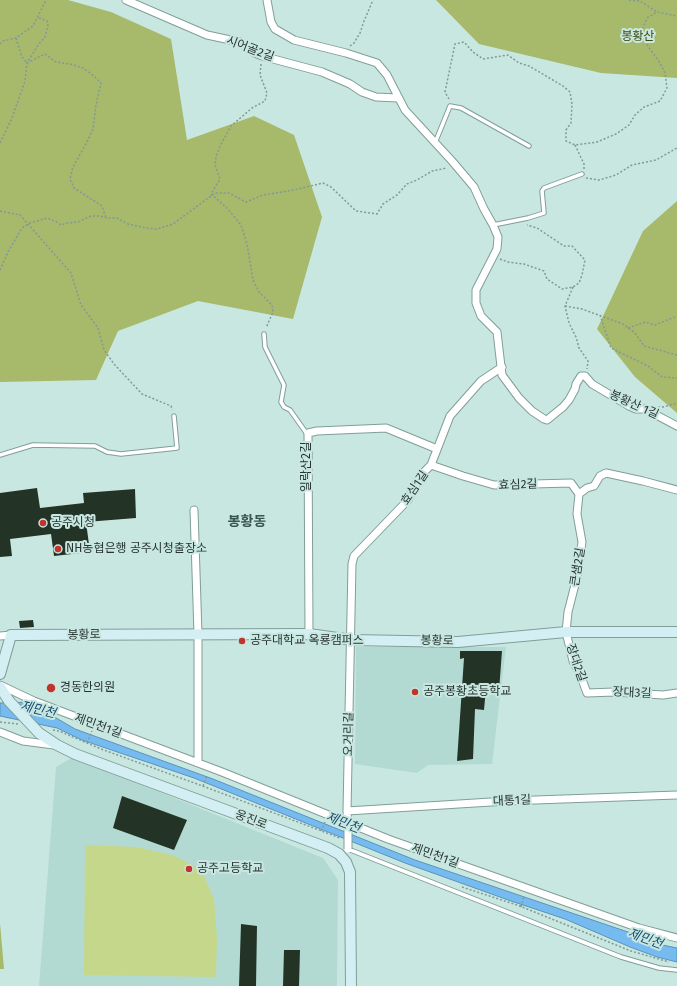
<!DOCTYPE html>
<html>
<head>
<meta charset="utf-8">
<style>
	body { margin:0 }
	canvas { display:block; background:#c8e7e0 }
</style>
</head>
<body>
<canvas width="677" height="986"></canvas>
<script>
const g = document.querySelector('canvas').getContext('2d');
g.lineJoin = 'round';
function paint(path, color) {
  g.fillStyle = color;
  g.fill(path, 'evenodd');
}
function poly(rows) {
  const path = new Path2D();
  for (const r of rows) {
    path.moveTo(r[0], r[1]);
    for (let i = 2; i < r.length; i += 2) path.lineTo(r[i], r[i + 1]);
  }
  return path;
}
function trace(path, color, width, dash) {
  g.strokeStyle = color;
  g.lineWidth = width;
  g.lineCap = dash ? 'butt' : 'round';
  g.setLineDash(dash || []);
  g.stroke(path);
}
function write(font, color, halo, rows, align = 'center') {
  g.font = font + ' "Fira Sans","Noto Sans KR",sans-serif';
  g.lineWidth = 4;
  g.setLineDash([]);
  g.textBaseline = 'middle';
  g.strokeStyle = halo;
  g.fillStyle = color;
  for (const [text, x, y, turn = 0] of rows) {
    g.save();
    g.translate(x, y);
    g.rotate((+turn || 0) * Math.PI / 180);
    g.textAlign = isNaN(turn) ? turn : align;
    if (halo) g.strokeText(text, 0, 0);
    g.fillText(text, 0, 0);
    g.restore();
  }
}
paint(poly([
	[356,647,506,647,492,764,428,765,417,773,355,764],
	[73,757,323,858,338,880,337,986,39,986,56,767]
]), '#b3dad2');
paint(poly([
	[85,845,137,847,172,855,201,869,214,899,217,938,216,977,84,975]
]), '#c4d78b');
paint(poly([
	[0,0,68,0,111,12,171,39,187,140,254,116,294,135,322,217,293,319,198,301,118,331,96,380,0,382],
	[436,0,677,0,677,78,601,73,479,44],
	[677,201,677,413,635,377,597,329,643,231],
	[0,923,4,969,0,969]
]), '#a7b96b');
const water = poly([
	[29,702,75,729,213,779,415,860,628,932,653,943,677,948,677,962,657,957,630,947,565,919,511,901,405,863,194,778,82,740,57,728,0,716,0,703,29,702]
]);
paint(water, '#75bbf0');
trace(water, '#5e92b7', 1);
paint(poly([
	[37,488,40,508,84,503,83,493,135,489,136,518,86,522,90,552,54,556,51,534,10,539,12,556,0,557,0,493],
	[33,620,34,627,20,628,19,621],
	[460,651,502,651,499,691,486,688,484,710,475,709,473,759,457,761,464,658,460,659],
	[122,796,187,820,174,850,113,828],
	[241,924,257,926,256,986,239,986],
	[284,950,300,950,299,986,283,986]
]), '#233427');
const service = poly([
	[435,143,450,106,461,108,529,146],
	[493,225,528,218,544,213,542,191,544,188,582,174],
	[264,334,265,347,284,385,281,402,284,407,290,410,307,434],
	[0,455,33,445,95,446,107,452,121,454,177,448,174,416],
	[348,849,621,957,659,968,677,970]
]);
const minor = poly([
	[126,0,207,35,240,42,255,53,262,56,322,72,350,84,362,92,376,97,398,98],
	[267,0,271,22,275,29,294,40,346,53,377,63,387,75,405,110,452,161,474,187,484,209,493,225,498,237,497,249,476,290,476,303,481,316,497,332,502,375,519,398,532,411,544,419,547,420,563,407,569,400,575,389,576,384,581,376,585,376,592,384,629,406,636,409,645,409,677,426],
	[431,465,463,476,494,485,571,483,579,494],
	[677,490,643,481,606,473,600,476,594,486,587,488,579,494,577,514,582,542,578,573,568,612,566,632,573,661,580,674,587,693,614,692,663,695,677,693],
	[194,510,198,634,198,763],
	[309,634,308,433,317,431,386,428,437,449],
	[0,636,11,635],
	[0,685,34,701,222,772,388,839,639,928,677,938],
	[0,732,23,741,54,745],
	[347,811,507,801,677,795],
	[348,827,347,811,352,564,354,556,408,500,420,476,431,465,450,416,481,381,502,367]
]);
const secondary = poly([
	[0,674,11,635,309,634,352,640,458,642,566,632,677,632],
	[0,687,9,701],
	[39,733,57,745,75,754,328,848,339,854,346,862,350,872,351,986]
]);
trace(service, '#819e98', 5.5);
trace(minor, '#819e98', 9);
trace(secondary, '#819e98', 12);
trace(poly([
	[629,0,640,1,657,12,677,16],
	[16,38,22,57,27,63],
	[0,44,3,41,16,38,33,26,46,0],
	[350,46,354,43,360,33,364,21,373,0],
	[27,63,45,54,56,62,70,64,83,68,94,76,101,83,96,105,93,129,87,142,73,167,70,179,74,188,102,206,106,218],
	[261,64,260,75,267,93,265,101,252,108,231,126,220,146,216,157,215,165,220,179,211,194,227,208,241,225,247,244,253,280,259,292,272,305,273,312,266,328],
	[449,99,445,92,455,44,464,42,473,52,483,59,508,55,519,63,529,66,563,86,570,92,572,104,571,123,566,130,566,141,575,145,597,142,616,134,629,125,635,115,644,107,660,101,667,88,665,73,660,63,640,35,647,18,657,12],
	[0,143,12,118,25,81,27,63,38,45,45,37,48,26,47,21,37,17],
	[575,145,584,164,584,169],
	[586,178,599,180,616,175,632,165,656,160,677,148],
	[0,211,20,215,71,273,81,305,98,328,104,350,114,364,142,394,171,406,172,410],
	[500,259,508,262,524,264,544,271,547,279,562,289,573,287,579,283,582,275,585,260,572,246,564,246,537,228,527,225],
	[0,270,8,252,22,228,30,223,47,218,55,221,61,225,67,223,78,222,91,216,100,216,107,218,117,218,128,224,146,228,157,229,173,224,215,193,229,193,246,202,263,195,294,190,323,183,331,187,356,211,377,214,383,204,397,195,407,184,417,180,432,171,447,168],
	[573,287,565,306,569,323,576,337,579,348,588,361,587,369],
	[565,306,582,309,623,324,635,333,644,346,677,355],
	[600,315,611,348,648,366,662,377,677,378],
	[628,328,645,322,655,325,677,316],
	[658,407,663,407,677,403],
	[0,722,18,724],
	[53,730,59,731,101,749,208,788,340,838],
	[87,743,92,731],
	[203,786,207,775],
	[321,831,325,822],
	[462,887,517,905,631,951,669,962],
	[521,907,524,896]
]), '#829994', 1.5, [2, 2]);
trace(service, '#fff', 3.5);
trace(minor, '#fff', 7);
trace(secondary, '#d4eff4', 10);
const minorBridge = poly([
	[348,849,348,829]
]);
const secondaryBridge = poly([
	[9,701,39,733]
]);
trace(minorBridge, '#819e98', 9, []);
trace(secondaryBridge, '#819e98', 12, []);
trace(minorBridge, '#fff', 7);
trace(secondaryBridge, '#d4eff4', 10);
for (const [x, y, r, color] of [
	[43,523,4,"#c1332d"],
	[58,549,4,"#c1332d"],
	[242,641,4,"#c1332d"],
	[51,688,5,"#c1332d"],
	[415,692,4,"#c1332d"],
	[189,869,4,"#c1332d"]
]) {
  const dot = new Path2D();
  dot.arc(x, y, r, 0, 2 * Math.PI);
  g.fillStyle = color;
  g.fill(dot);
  trace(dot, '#c8e7e0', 1.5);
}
write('12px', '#3e490e', '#c8e7e0', [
	["봉황산",638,37]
]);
write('12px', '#283432', '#c8e7e0', [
	["시어골2길",250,49,21],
	["봉황산 1길",634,405,24],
	["일락산2길",307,467,-90],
	["효심2길",518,485,-2],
	["효심1길",415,488,-56],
	["큰샘2길",578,567,-81],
	["봉황로",84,635,-1],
	["봉황로",437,641,1],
	["장대2길",576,663,71],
	["장대3길",632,693,3],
	["제민천1길",98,726,20],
	["오거리길",349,734,-89],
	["대통1길",512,801,-3],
	["웅진로",251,820,21],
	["제민천1길",435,856,20]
]);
write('12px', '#283432', '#c8e7e0', [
	["공주시청",51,523],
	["NH농협은행 공주시청출장소",66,549],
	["공주대학교 옥룡캠퍼스",250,641],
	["경동한의원",60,688],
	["공주봉황초등학교",423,692],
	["공주고등학교",197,869]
], 'left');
write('italic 13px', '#1b4e72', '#c8e7e0', [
	["제민천",38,710,13],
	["제민천",343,823,21],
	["제민천",645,939,20]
]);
write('bold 14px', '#3a5550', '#c8e7e0', [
	["봉황동",247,522]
]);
</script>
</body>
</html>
